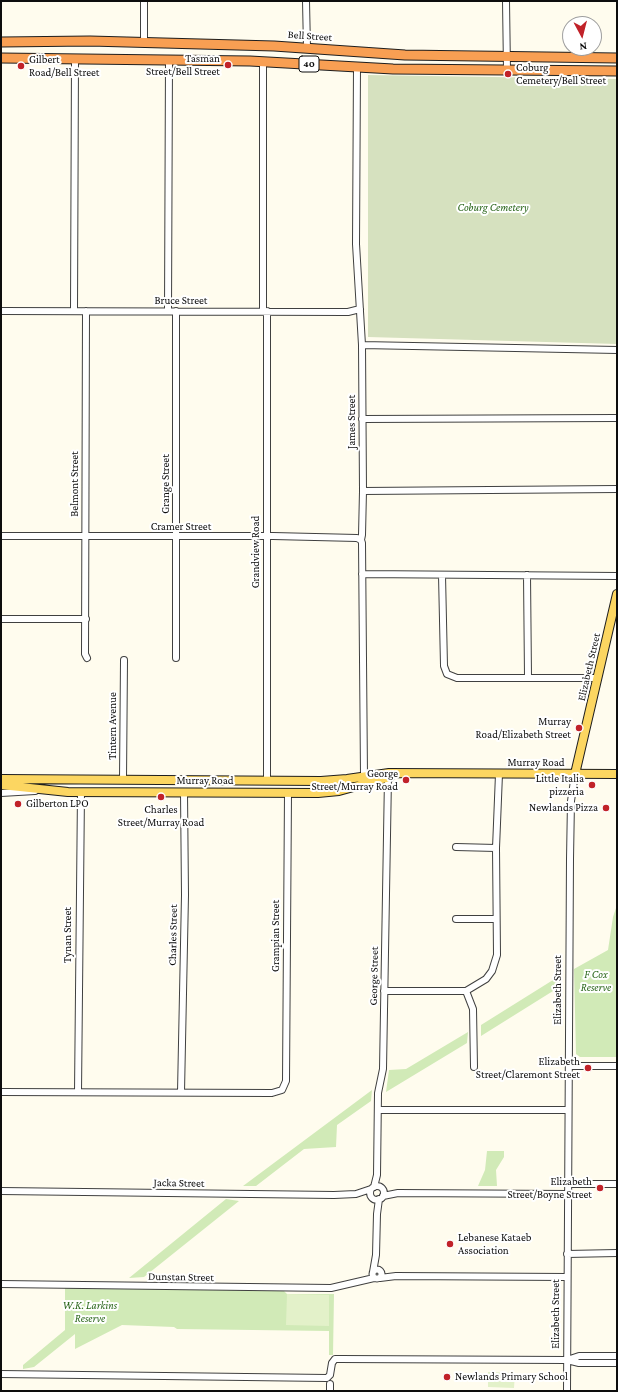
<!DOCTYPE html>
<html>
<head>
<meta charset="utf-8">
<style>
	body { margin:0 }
	#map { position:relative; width:618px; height:1392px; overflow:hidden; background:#fffcee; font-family:"Crimson Pro",serif }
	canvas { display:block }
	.frame { position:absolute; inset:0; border:2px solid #0d0d0d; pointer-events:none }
	.north { position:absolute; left:562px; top:16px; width:40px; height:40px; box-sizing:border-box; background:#fff; border:1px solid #9e9e9e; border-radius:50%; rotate:173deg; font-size:11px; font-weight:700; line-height:16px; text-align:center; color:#0d0d0d }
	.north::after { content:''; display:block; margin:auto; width:14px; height:18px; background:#c12229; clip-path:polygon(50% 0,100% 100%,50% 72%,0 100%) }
</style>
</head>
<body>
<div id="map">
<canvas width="618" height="1392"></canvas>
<div class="frame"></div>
<div class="north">N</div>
</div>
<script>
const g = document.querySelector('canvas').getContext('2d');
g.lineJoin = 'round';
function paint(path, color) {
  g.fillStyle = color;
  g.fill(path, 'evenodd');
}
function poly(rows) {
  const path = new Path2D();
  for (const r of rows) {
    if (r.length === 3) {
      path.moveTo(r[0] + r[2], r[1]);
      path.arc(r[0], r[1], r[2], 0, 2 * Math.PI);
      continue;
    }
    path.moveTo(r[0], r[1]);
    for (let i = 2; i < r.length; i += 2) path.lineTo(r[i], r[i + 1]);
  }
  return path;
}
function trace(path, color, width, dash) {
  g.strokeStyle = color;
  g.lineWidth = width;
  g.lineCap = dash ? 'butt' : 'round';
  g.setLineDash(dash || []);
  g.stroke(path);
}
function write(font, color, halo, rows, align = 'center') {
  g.font = font + ' "Crimson Pro",serif';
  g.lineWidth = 4;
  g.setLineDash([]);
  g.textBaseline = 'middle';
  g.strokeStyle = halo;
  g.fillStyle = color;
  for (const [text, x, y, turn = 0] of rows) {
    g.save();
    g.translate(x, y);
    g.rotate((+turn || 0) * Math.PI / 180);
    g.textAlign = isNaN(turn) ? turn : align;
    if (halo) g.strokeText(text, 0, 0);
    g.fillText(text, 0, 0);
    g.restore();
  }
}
paint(poly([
	[617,905,617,1057,580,1057,576,1054,574,969,608,950,613,917],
	[561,975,561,986,481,1036,481,1025],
	[468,1032,467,1043,386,1092,389,1070,406,1069],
	[372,1090,371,1101,337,1125,336,1147,304,1149,256,1186,243,1186],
	[487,1151,504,1151,504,1157,496,1170,497,1186,478,1186,485,1170],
	[226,1199,239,1201,144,1277,129,1278],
	[65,1287,284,1291,287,1294,334,1294,333,1355,329,1355,329,1331,177,1329,174,1327,122,1325,75,1349,75,1334,34,1367,23,1369,23,1365,65,1330]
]), '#d1eab7');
paint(poly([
	[368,75,617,79,617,344,368,337]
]), '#d6e1bf');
paint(poly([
	[287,1294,329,1295,329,1326,286,1325],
	[488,1372,515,1373,514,1388,488,1387]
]), '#e3f1c9');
const minor = poly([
	[306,1,307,48],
	[506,1,507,70],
	[144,43,144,1],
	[357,67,356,244,362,345,363,491,362,535,361,540,362,543,364,776],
	[74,310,75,59],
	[1,311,348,312,360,309],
	[86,311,85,654,87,658],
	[168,311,169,61],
	[263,311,263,61],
	[267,311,267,781],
	[362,345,617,350],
	[362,419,617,418],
	[363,491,617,489],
	[1,536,273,536,357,538,361,540],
	[362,574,617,576],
	[442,575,444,666,447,674,457,678,598,678],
	[527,575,528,677],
	[1,619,86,619],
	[176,658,176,311],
	[123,779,124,660],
	[1,793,35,791],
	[456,847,496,848],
	[456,919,496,919],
	[384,991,466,991,486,979,492,971,497,955,496,848,499,774],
	[466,991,473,1009,474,1067],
	[569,1066,617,1066],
	[1,1092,272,1093,282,1090,286,1081,288,793],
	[78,1092,81,792],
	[181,1092,185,895,184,793],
	[378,1110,568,1110],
	[568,1184,617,1184],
	[377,1193,7],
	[374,1187,377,1175,378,1093,383,1069,388,777],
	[1,1191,334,1195,356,1194,371,1189],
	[383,1196,398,1193,568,1194],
	[567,1254,617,1253],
	[377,1274,4.5],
	[373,1272,376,1255,377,1214,379,1199],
	[380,1278,396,1276,567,1277],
	[1,1284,331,1288,374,1278],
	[567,1360,579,1356,617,1356],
	[1,1374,327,1378,330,1375,332,1363,335,1359,339,1359,567,1360,579,1363,617,1363],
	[330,1391,330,1384],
	[567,1391,570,859,571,801,575,774]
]);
const major = poly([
	[575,774,617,594],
	[1,779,321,781,347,779,389,773,617,774],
	[1,785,68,792,318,793,339,791,390,777]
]);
const highway = poly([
	[1,42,90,41,274,46,405,55,617,58],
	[1,58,250,61,393,69,617,71]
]);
trace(minor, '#404040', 8);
trace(major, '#1e1e1e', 10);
trace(highway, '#1e1e1e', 11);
trace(minor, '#fff', 6);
trace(major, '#fcd661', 8);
trace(highway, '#f89f53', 9);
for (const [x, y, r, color] of [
	[228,65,4,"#c12229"],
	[21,66,4,"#c12229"],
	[508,74,4,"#c12229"],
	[579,728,4,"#c12229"],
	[406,780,4,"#c12229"],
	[592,785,4,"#c12229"],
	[161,797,4,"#c12229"],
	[18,804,4,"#c12229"],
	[606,808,4,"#c12229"],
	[588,1068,4,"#c12229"],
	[600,1188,4,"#c12229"],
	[450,1244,4,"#c12229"],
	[447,1377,4,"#c12229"]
]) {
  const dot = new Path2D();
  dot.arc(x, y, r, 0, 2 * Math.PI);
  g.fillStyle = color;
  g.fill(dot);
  trace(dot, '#fff', 1.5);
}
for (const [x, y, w] of [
	[309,64,20]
]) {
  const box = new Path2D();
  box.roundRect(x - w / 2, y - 8, w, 16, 3);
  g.fillStyle = '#fff';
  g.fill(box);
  trace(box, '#0d0d0d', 1);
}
write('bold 10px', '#0d0d0d', null, [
	["40",309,64]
]);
write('11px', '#0d0d0d', '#fff', [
	["Bell Street",310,36,4],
	["Bruce Street",181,301],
	["James Street",352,422,-90],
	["Belmont Street",75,484,-90],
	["Grange Street",166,484,-90],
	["Cramer Street",181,527],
	["Grandview Road",256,552,-90],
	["Elizabeth Street",589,667,-77],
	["Tintern Avenue",113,726,-90],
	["Murray Road",536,763],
	["Murray Road",205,781],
	["Tynan Street",68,935,-90],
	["Charles Street",173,935,-89],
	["Grampian Street",276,936,-90],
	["George Street",374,976,-89],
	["Elizabeth Street",558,990,-90],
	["Jacka Street",179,1183,1],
	["Dunstan Street",181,1277,1],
	["Elizabeth Street",556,1314,-90]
]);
write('11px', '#0d0d0d', '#fff', [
	["Tasman",220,59],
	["Street/Bell Street",220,72],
	["Gilbert",29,60,"left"],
	["Road/Bell Street",29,73,"left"],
	["Coburg",516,68,"left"],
	["Cemetery/Bell Street",516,81,"left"],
	["Murray",571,722],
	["Road/Elizabeth Street",571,735],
	["George",398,774],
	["Street/Murray Road",398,787],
	["Little Italia",584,779],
	["pizzeria",584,792],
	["Gilberton LPO",26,804,"left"],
	["Newlands Pizza",598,808],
	["Charles",161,810,"center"],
	["Street/Murray Road",161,823,"center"],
	["Elizabeth",580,1062],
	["Street/Claremont Street",580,1075],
	["Elizabeth",592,1182],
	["Street/Boyne Street",592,1195],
	["Lebanese Kataeb",458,1238,"left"],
	["Association",458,1251,"left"],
	["Newlands Primary School",455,1377,"left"]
], 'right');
write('italic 11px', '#2b671c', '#fff', [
	["Coburg Cemetery",493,208],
	["F Cox",596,975],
	["Reserve",596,988],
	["W.K. Larkins",90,1306],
	["Reserve",90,1319]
]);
</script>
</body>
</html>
